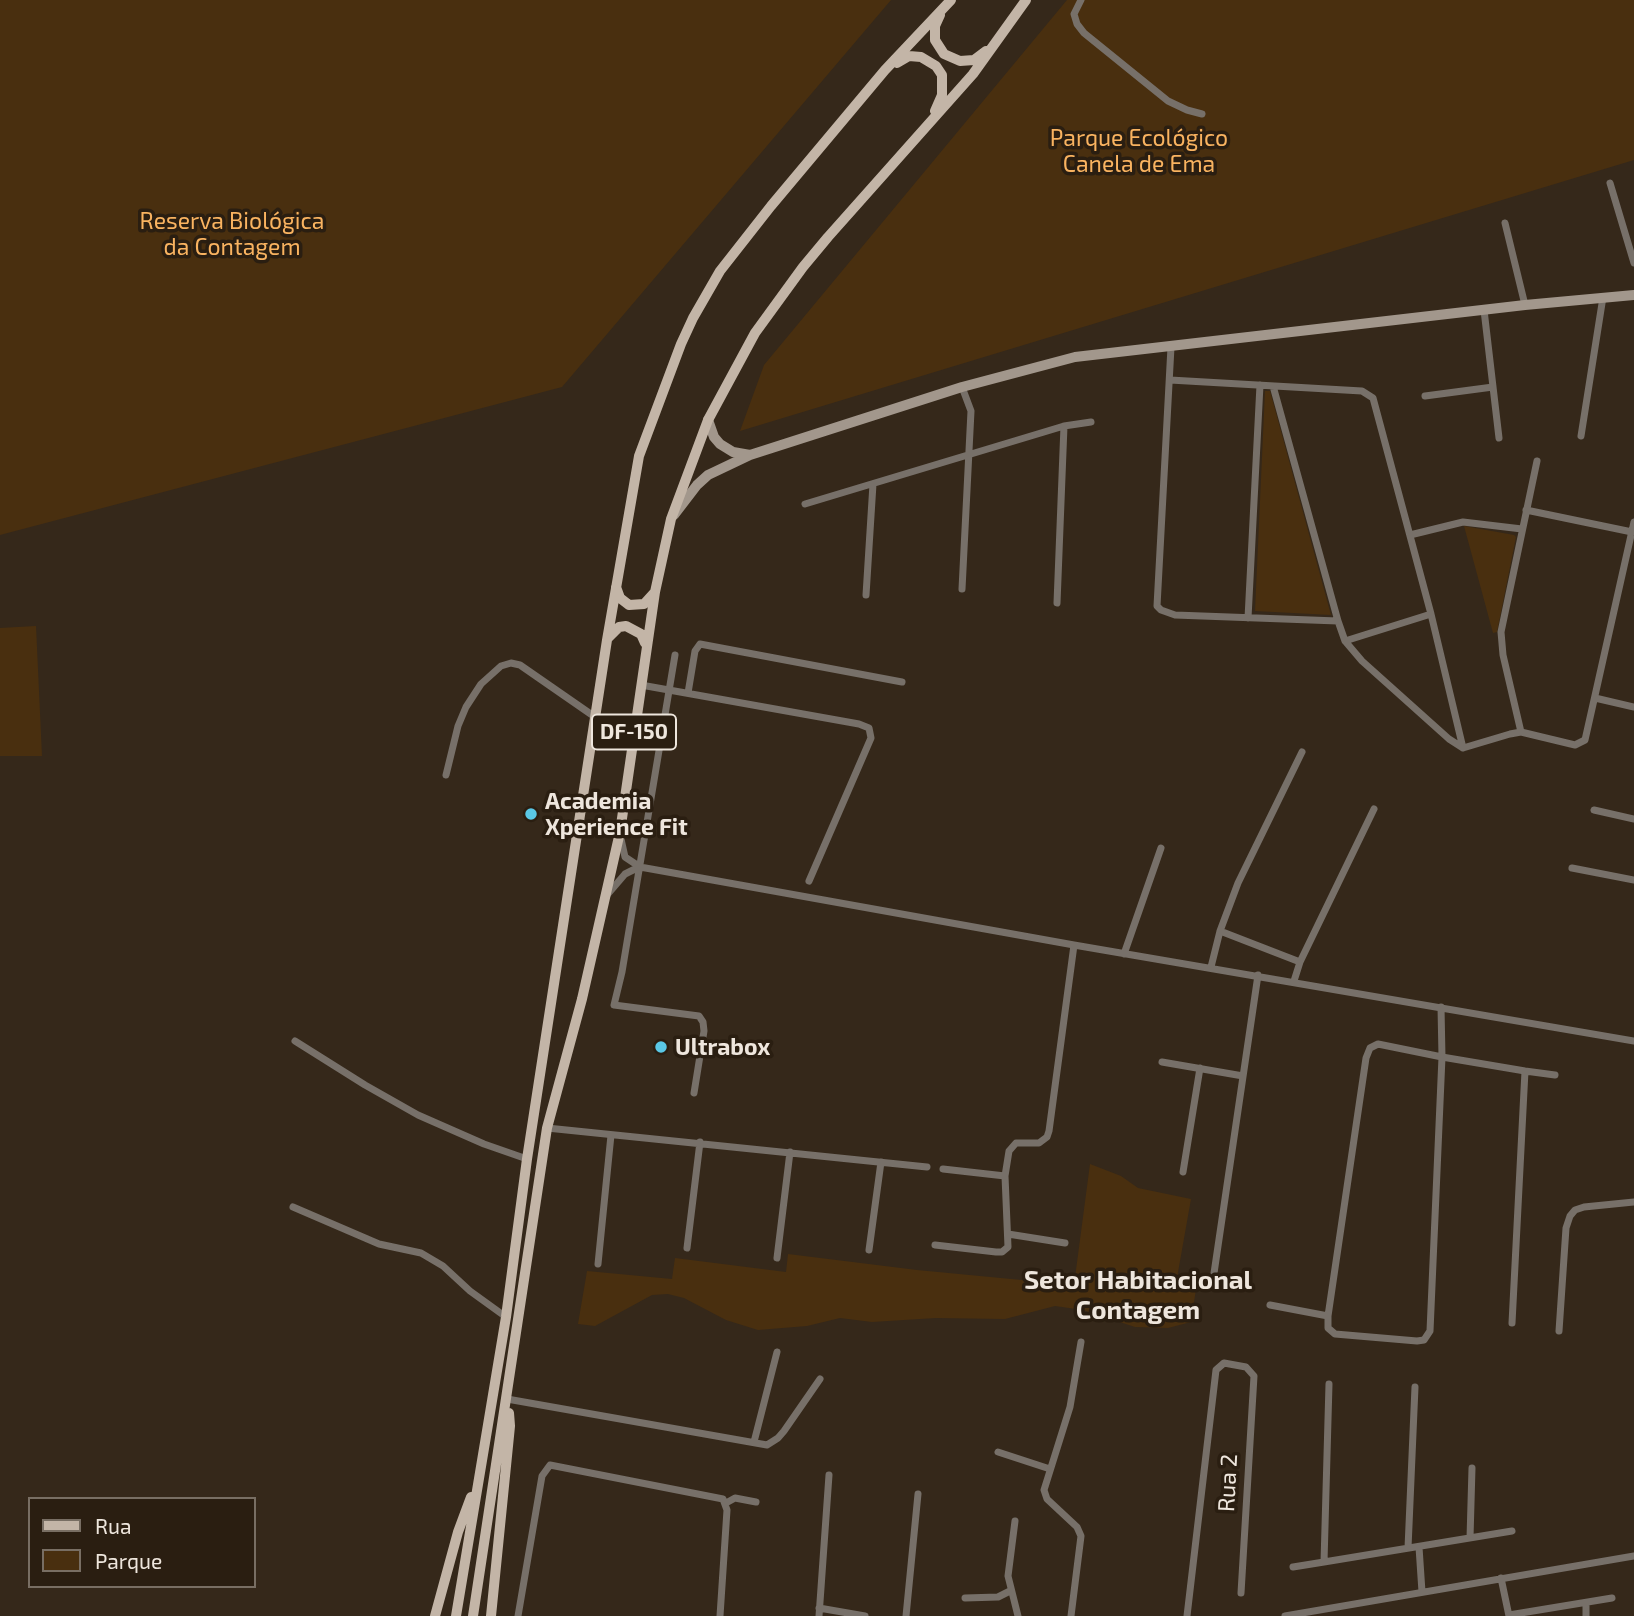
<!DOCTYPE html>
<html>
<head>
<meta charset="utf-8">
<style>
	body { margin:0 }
	#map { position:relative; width:1634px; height:1616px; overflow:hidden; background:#35281a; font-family:"Exo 2",sans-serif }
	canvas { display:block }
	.legend { position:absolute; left:28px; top:1497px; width:228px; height:91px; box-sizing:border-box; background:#2a1e11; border:2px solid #786e63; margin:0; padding:9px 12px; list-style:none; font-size:21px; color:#eee6dd }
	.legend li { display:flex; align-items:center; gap:14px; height:35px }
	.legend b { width:35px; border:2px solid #786e63 }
</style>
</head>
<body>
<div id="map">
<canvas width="1634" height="1616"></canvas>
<ul class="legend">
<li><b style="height:9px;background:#c3b5a7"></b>Rua</li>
<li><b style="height:19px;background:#492f0f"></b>Parque</li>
</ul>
</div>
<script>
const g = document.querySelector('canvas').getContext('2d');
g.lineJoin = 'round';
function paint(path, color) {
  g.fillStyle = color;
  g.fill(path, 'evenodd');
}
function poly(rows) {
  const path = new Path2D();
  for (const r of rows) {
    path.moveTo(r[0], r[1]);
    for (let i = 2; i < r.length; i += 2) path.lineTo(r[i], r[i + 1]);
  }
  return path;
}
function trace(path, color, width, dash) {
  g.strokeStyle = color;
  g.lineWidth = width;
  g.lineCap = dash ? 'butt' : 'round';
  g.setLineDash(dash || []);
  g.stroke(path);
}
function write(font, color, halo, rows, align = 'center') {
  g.font = font + ' "Exo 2",sans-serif';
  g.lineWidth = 7;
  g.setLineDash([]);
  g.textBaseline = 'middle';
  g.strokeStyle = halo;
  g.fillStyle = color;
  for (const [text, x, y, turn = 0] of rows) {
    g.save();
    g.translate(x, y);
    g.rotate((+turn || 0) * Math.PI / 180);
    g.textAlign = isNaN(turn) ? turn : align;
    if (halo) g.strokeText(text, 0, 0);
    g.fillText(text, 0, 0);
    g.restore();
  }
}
paint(poly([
	[0,0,891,0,562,387,0,535],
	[1067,0,1634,0,1634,160,740,431,764,365],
	[1265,391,1270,391,1331,615,1255,611],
	[1464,526,1514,535,1516,537,1497,632,1493,633],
	[36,626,42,756,0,756,0,628],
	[1090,1164,1121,1176,1138,1188,1191,1199,1177,1278,1196,1289,1191,1322,1168,1328,1135,1327,1083,1310,1055,1306,1005,1319,936,1318,872,1322,840,1318,807,1326,758,1330,726,1320,684,1298,668,1294,652,1295,595,1326,578,1324,587,1271,672,1279,675,1258,786,1272,788,1254,917,1270,1074,1285]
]), '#492f0f');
trace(poly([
	[1081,0,1074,14,1077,24,1084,33,1168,101,1187,110,1202,114],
	[1610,183,1634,263],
	[1505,223,1525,305],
	[1484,310,1499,438],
	[1171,347,1157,606,1161,610,1175,615,1338,621],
	[1170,380,1362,391,1373,398,1431,614,1463,748],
	[1273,386,1338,621,1345,641,1362,661,1449,739,1463,748,1510,734,1521,732],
	[1425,396,1493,387],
	[1581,436,1603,297],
	[1537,461,1501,632,1503,655,1521,732,1575,745,1585,740,1634,522],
	[805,504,1064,426,1091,422],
	[1526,510,1632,532],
	[1410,535,1463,522,1522,529],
	[962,589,971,411,962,387],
	[866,595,873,484],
	[1057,603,1064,426],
	[1248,618,1260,385],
	[1345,641,1431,614],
	[675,655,622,972,614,1005,699,1016,703,1022,704,1031,694,1093],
	[641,685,859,724,869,728,871,738,809,881],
	[688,693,695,651,700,644,902,682],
	[1595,698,1634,707],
	[446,775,458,726,466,707,481,684,501,666,511,663,520,665,595,717],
	[1594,810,1634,819],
	[621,839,625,857,640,867,1074,945,1634,1041],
	[1572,868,1634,880],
	[607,895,625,874,639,867],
	[1220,931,1300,962],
	[1124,954,1161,848],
	[1211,967,1220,931,1238,883,1302,752],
	[1294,981,1300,962,1374,809],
	[1441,1007,1442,1057,1430,1331,1424,1340,1417,1341,1335,1334,1328,1328,1328,1316,1366,1058,1370,1048,1378,1044,1442,1057,1525,1071,1555,1075],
	[295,1041,365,1085,418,1115,484,1144,527,1159],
	[1162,1062,1243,1076],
	[547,1128,927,1167],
	[943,1169,1005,1176],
	[1183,1172,1200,1068],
	[293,1207,379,1244,421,1253,443,1266,470,1291,506,1317],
	[1008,1234,1065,1243],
	[935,1245,996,1252,1002,1252,1008,1247,1005,1176,1009,1151,1016,1143,1039,1143,1047,1137,1049,1131,1074,945],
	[687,1248,700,1142],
	[869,1250,881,1162],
	[777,1258,790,1152],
	[598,1264,611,1135],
	[1213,1280,1258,975],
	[1270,1305,1328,1316],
	[1512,1323,1525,1071],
	[1559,1331,1566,1228,1570,1216,1575,1210,1584,1207,1634,1202],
	[1329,1384,1324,1562,1512,1531],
	[507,1399,767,1445,778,1438,784,1431,820,1379],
	[754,1442,777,1352],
	[998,1452,1050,1469],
	[726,1503,735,1498,756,1502],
	[1015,1521,1008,1576,1018,1616],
	[1470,1538,1472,1468],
	[1419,1547,1422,1592],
	[1408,1548,1415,1387],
	[1293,1567,1324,1562],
	[1501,1578,1509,1616],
	[965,1598,998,1597,1010,1591],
	[819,1608,865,1616],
	[1509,1615,1612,1598],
	[518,1616,542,1476,550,1465,723,1499,727,1510,720,1616],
	[819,1616,829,1475],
	[906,1616,918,1494],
	[1071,1616,1081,1536,1077,1527,1047,1499,1044,1490,1070,1407,1081,1342],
	[1187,1616,1216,1370,1224,1363,1246,1367,1254,1376,1241,1593],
	[1285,1616,1634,1556],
	[1586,1616,1586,1604]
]), '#777069', 7);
trace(poly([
	[708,420,714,437,720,444,733,452,750,455],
	[674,515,697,485,708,475,750,455,962,387,1075,357,1525,305,1634,295]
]), '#a2978c', 10);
trace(poly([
	[940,15,935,26,935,40,944,54,960,61,974,60,986,51],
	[897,63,909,56,921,57,936,66,942,75,942,95,935,111],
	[616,587,620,598,629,605,644,604,654,593],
	[608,638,619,627,626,626,641,634,645,643],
	[435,1616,458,1532,471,1497],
	[456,1616,506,1317,527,1159,607,640,639,456,681,344,693,318,720,271,771,206,885,70,951,0],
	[473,1616,547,1128,582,999,620,832,655,592,671,519,708,420,755,333,803,267,828,237,973,74,1026,0],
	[491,1616,510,1426,509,1413]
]), '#c3b5a7', 10);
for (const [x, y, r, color] of [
	[531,814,7,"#5ac8e6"],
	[661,1047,7,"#5ac8e6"]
]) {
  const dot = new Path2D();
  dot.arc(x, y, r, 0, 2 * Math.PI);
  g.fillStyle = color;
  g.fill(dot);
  trace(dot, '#2a1e11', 2.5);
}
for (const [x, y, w] of [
	[634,732,84]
]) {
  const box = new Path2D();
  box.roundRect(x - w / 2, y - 17.5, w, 35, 5);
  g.fillStyle = '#2a1e11';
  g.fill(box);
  trace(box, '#eee6dd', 2);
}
write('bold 21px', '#eee6dd', null, [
	["DF-150",634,732]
]);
write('23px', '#f9b360', '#2a1e11', [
	["Parque Ecológico",1139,138],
	["Canela de Ema",1139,164],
	["Reserva Biológica",232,221],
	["da Contagem",232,247]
]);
write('bold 23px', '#eee6dd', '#2a1e11', [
	["Academia",545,801],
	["Xperience Fit",545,827],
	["Ultrabox",675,1047]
], 'left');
write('23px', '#eee6dd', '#2a1e11', [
	["Rua 2",1228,1483,-87]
]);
write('bold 26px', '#eee6dd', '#2a1e11', [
	["Setor Habitacional",1138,1280],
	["Contagem",1138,1310]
]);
</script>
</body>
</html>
